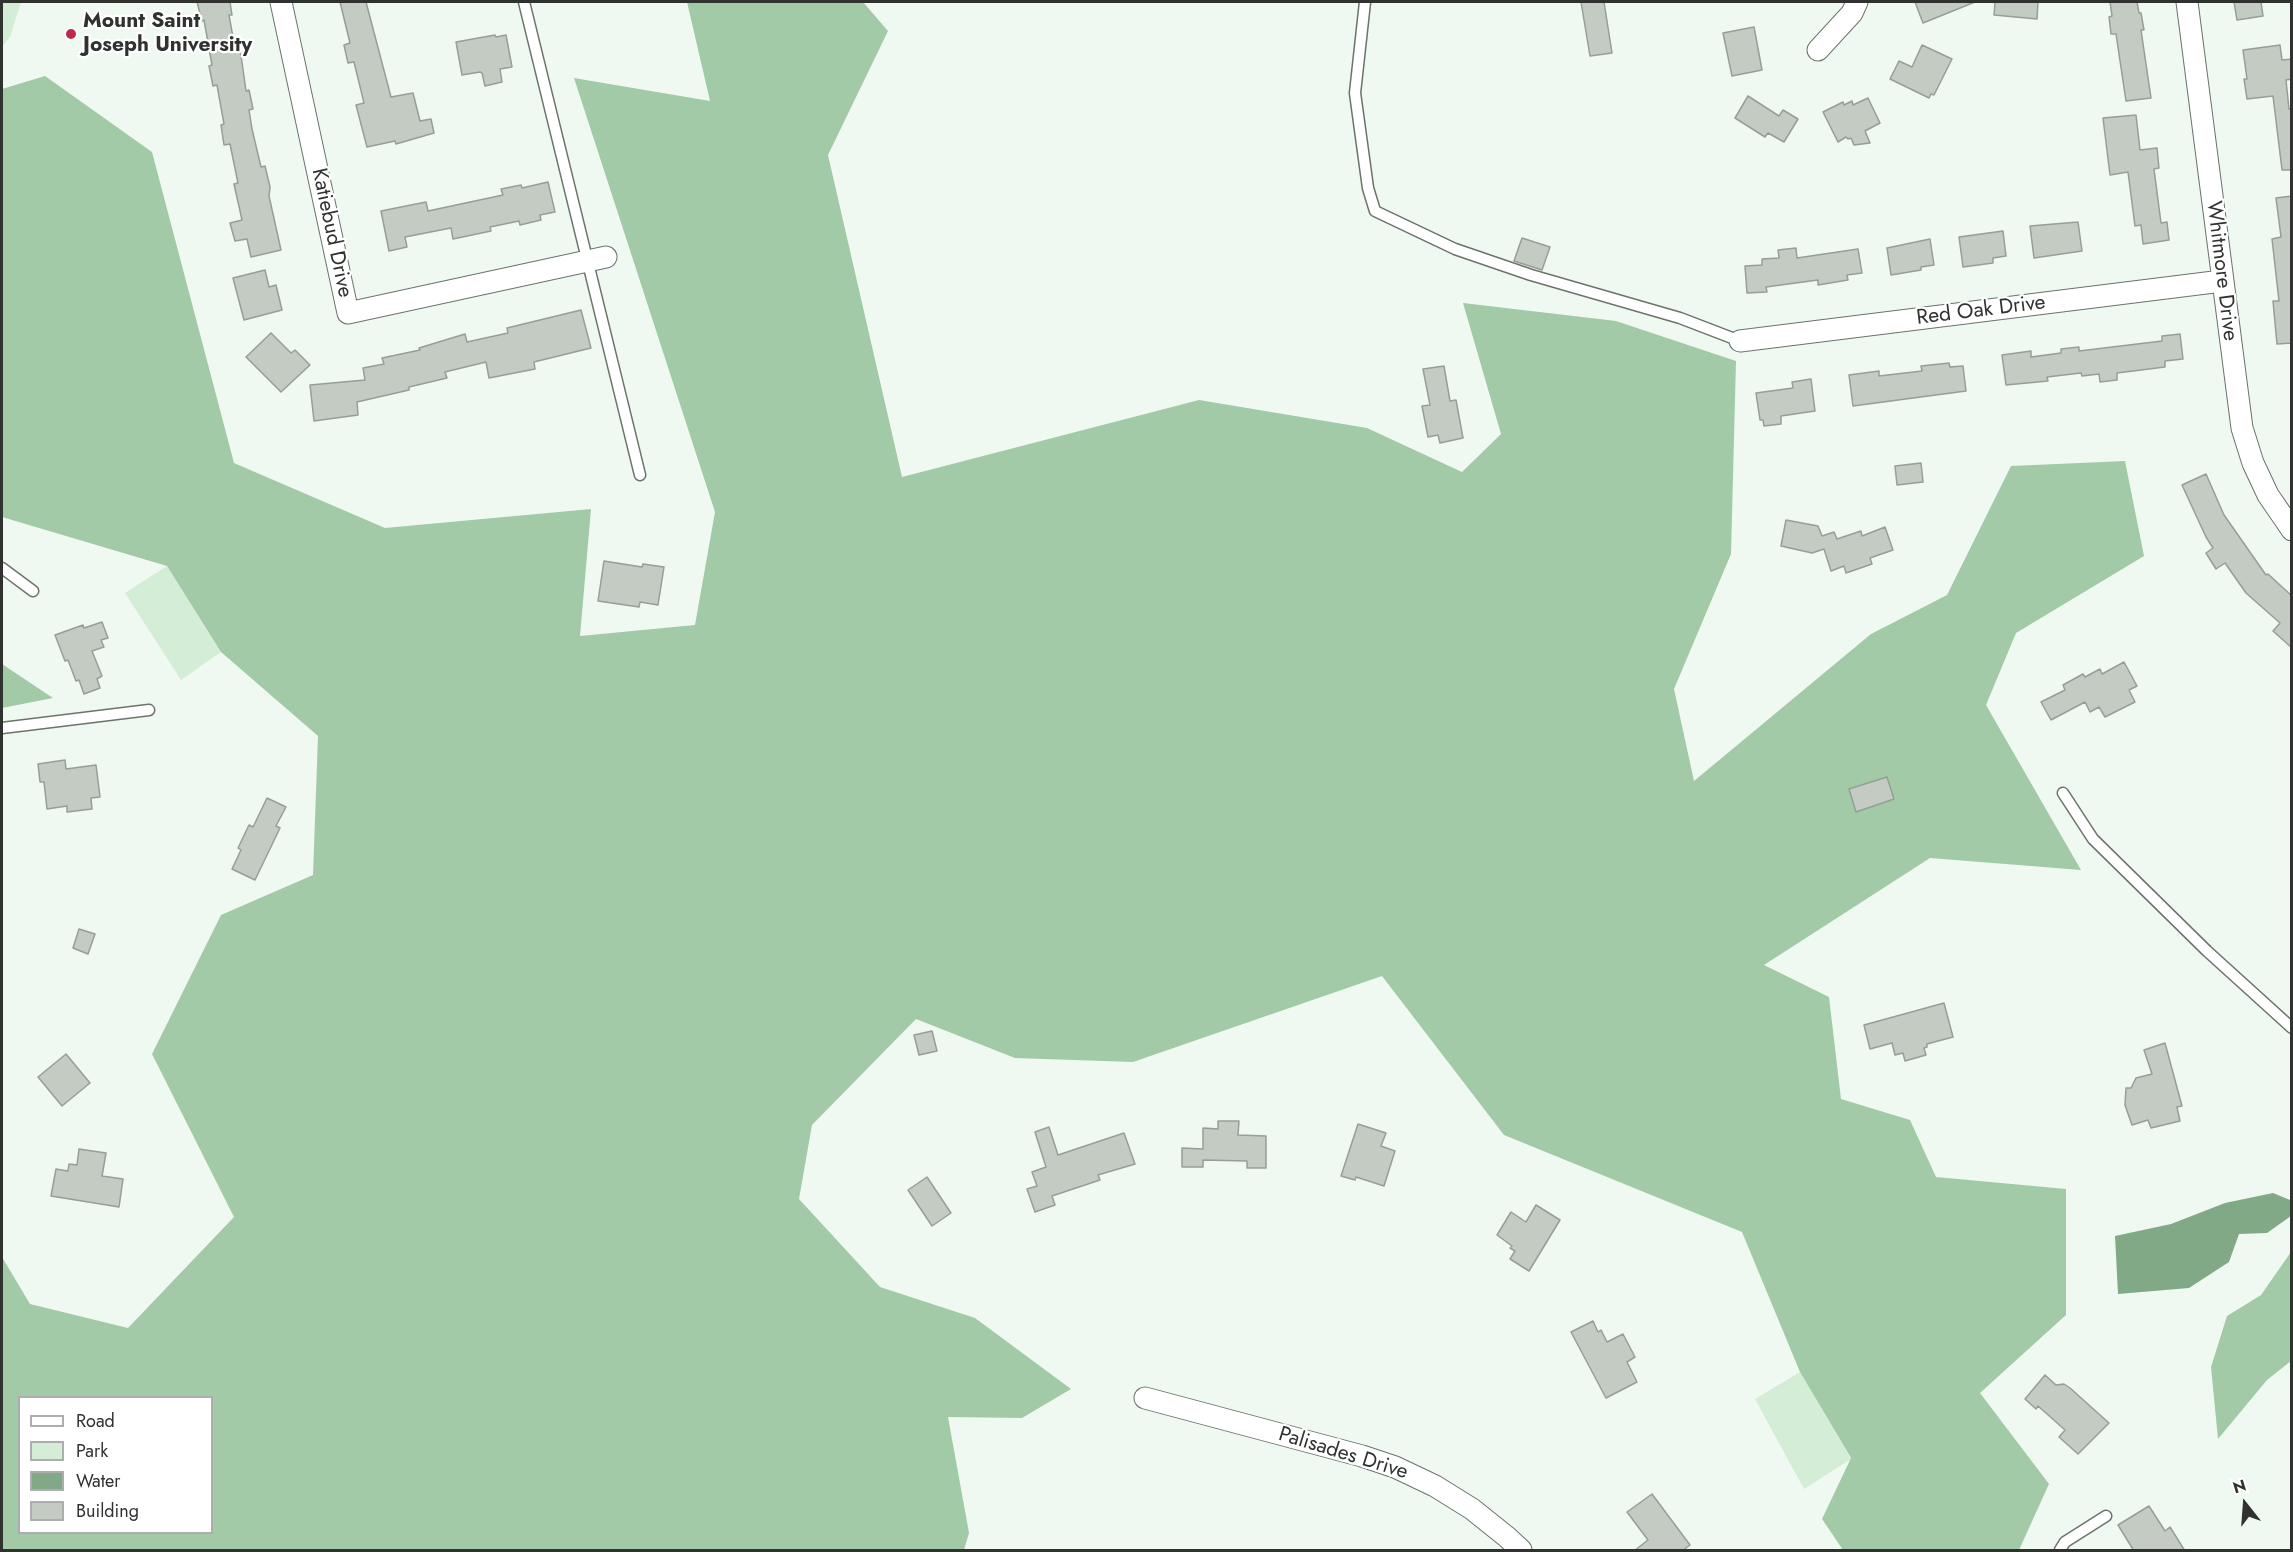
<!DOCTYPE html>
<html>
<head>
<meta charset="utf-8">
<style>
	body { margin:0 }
	#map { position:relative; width:2293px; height:1552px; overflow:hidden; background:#f0f9f1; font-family:Jost,sans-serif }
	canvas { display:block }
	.frame { position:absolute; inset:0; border:3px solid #2f322f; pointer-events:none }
	.legend { position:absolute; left:18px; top:1396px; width:195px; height:138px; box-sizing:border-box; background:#fff; border:2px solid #acadac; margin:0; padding:8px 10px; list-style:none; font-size:18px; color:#2f322f }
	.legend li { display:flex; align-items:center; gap:12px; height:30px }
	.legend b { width:30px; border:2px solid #acadac }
	.north { position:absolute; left:2215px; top:1474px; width:60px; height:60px; -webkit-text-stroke:4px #fff; paint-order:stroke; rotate:343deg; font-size:16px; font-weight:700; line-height:24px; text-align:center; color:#2f322f }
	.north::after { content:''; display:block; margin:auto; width:21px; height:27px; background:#2f322f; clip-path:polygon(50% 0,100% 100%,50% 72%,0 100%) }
</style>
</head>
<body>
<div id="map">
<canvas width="2293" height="1552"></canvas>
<div class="frame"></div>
<ul class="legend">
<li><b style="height:8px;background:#fff"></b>Road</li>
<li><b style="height:16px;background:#d4edd6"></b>Park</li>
<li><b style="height:16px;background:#81a986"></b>Water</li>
<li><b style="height:16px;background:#c3cbc3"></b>Building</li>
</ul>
<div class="north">N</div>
</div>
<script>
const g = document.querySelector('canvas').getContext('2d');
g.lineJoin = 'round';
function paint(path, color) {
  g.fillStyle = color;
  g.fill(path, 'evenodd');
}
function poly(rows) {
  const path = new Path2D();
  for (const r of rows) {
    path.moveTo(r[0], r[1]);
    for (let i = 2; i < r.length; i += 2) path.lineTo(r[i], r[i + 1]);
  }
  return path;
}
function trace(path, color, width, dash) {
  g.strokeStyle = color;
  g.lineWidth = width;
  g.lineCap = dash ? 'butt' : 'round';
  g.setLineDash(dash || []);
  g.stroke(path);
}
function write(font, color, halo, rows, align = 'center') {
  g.font = font + ' Jost,sans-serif';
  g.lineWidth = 4.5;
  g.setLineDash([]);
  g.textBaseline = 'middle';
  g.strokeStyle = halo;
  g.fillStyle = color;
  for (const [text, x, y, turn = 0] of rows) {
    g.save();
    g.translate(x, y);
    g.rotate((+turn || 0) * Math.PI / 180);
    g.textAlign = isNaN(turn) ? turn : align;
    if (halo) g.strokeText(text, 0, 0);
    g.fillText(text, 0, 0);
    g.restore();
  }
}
paint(poly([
	[2,2,21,2,10,37,2,47],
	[167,566,221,652,181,680,125,593],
	[1800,1372,1851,1459,1804,1489,1755,1399]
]), '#d4edd6');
paint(poly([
	[687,2,863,2,888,31,828,155,902,477,1199,400,1367,428,1462,472,1501,434,1463,303,1616,321,1736,361,1731,554,1674,689,1694,781,1871,634,1947,595,2011,466,2125,461,2144,556,2016,633,1986,705,2081,870,1930,858,1764,965,1829,997,1841,1099,1910,1120,1936,1177,2066,1189,2066,1315,1980,1393,2049,1484,2019,1550,1843,1550,1822,1519,1851,1458,1800,1372,1742,1232,1504,1135,1382,976,1133,1062,1015,1058,916,1019,812,1125,799,1199,880,1287,975,1318,1071,1389,1022,1418,948,1417,969,1533,964,1550,2,1550,2,1257,30,1304,128,1328,234,1217,152,1054,221,915,313,875,318,736,221,652,167,566,2,517,2,89,45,76,152,152,234,463,385,528,591,509,580,636,695,625,715,512,574,78,710,101],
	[20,1398,212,1398,212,1532,20,1532],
	[2,664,53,698,2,708],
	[2291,1252,2291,1361,2267,1380,2218,1439,2211,1367,2227,1316,2261,1295]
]), '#a2caa6');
paint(poly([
	[2273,1193,2290,1200,2291,1216,2267,1233,2239,1234,2229,1262,2189,1288,2118,1294,2115,1236,2171,1224,2225,1203]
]), '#81a986');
const building = poly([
	[197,2,230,2,232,15,229,15,235,49,240,48,246,91,249,90,253,109,249,110,252,129,261,167,265,166,270,187,269,196,281,250,251,257,247,239,235,241,230,223,242,220,234,184,238,183,230,144,224,145,221,125,224,124,217,85,213,86,209,66,212,65,204,20,202,21,197,2],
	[340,2,366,2,391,97,413,93,420,121,431,119,434,133,396,144,395,141,367,147,356,105,364,103,354,62,348,63,344,45,350,43,340,2],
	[1581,2,1604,2,1612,53,1590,56,1581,2],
	[1915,2,1975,2,1923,23,1915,2],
	[1995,2,2038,2,2037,19,1994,15,1995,2],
	[2110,2,2137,2,2139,13,2141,13,2144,30,2141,30,2151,98,2126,101,2116,34,2111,34,2109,17,2112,16,2110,2],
	[2234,2,2261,2,2263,16,2237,20,2234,2],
	[1754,27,1762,70,1732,76,1723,33,1754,27],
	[495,35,496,37,506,35,512,67,500,69,502,82,485,86,482,73,480,72,462,75,456,42,495,35],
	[1922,45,1952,59,1934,95,1931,94,1929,98,1890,79,1899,61,1912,67,1922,45],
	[2280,45,2282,60,2292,59,2292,79,2286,80,2289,109,2292,108,2292,170,2282,170,2273,96,2247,99,2244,79,2247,79,2243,50,2280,45],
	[1748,96,1779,116,1783,110,1798,119,1784,142,1768,133,1765,137,1735,118,1748,96],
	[1868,98,1880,123,1865,131,1870,143,1854,145,1851,138,1848,139,1846,137,1838,142,1823,112,1843,102,1844,105,1852,101,1853,105,1868,98],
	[2136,115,2140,150,2157,148,2159,168,2154,169,2161,223,2167,222,2169,240,2143,244,2141,225,2135,226,2128,172,2110,175,2103,118,2136,115],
	[548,182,555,212,540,215,541,220,520,225,519,221,490,227,491,231,453,239,451,228,405,237,407,247,389,251,381,211,426,202,428,211,503,195,501,189,521,185,522,188,548,182],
	[2292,196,2292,343,2277,344,2273,301,2279,301,2272,239,2281,237,2276,198,2292,196],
	[2078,222,2082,251,2034,258,2030,226,2078,222],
	[2003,231,2006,256,1993,258,1993,263,1963,267,1959,237,2003,231],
	[1522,238,1550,247,1542,270,1514,261,1522,238],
	[1930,239,1934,265,1921,267,1921,270,1891,275,1887,248,1930,239],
	[1796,248,1797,258,1858,249,1862,273,1847,275,1848,280,1818,285,1818,280,1766,287,1767,292,1747,293,1745,266,1762,265,1762,259,1779,258,1778,250,1796,248],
	[265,270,269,287,276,285,282,310,244,320,233,278,265,270],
	[581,310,591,348,534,362,535,369,489,378,486,362,445,372,447,378,409,387,409,390,357,402,358,415,314,421,310,385,365,380,363,368,384,364,382,358,420,350,419,348,465,334,467,342,508,333,507,328,581,310],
	[271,333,291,353,295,350,310,365,281,392,246,357,271,333],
	[2180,334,2183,359,2165,361,2165,367,2117,373,2117,380,2100,382,2099,374,2082,376,2081,373,2047,377,2048,381,2006,385,2002,355,2031,351,2031,357,2061,353,2061,349,2079,347,2079,351,2162,341,2162,336,2180,334],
	[1949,363,1950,367,1963,366,1966,391,1853,406,1849,375,1879,371,1879,376,1922,371,1921,366,1949,363],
	[1444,366,1450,401,1456,400,1463,438,1440,443,1438,435,1428,437,1422,406,1430,405,1423,369,1444,366],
	[1811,379,1815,411,1781,416,1781,424,1764,426,1763,420,1760,420,1756,393,1793,388,1792,382,1811,379],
	[1921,463,1923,482,1897,485,1895,466,1921,463],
	[2206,474,2224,515,2266,575,2268,574,2292,596,2292,648,2273,631,2280,623,2246,593,2225,563,2216,569,2206,553,2213,548,2206,537,2182,485,2206,474],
	[1786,520,1818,526,1822,536,1834,532,1837,539,1861,531,1862,536,1885,527,1893,550,1870,558,1872,564,1846,573,1844,566,1831,571,1824,549,1812,553,1781,546,1786,520],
	[604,561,642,567,643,564,664,567,658,605,640,602,639,607,598,601,604,561],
	[102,622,108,638,101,640,104,647,92,651,102,676,97,679,100,688,84,694,79,680,76,681,68,660,65,661,55,635,83,625,84,628,102,622],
	[2124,662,2137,686,2129,690,2135,702,2105,717,2099,707,2090,712,2085,702,2051,720,2041,702,2065,690,2063,685,2083,674,2085,677,2100,669,2102,674,2124,662],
	[65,760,66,769,96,765,100,797,91,798,92,809,67,812,67,806,47,809,44,782,40,782,38,764,65,760],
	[1887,777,1894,799,1856,812,1849,789,1887,777],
	[267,798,286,807,276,826,280,828,255,880,232,869,241,850,238,848,249,825,253,827,267,798],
	[79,929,95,934,88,954,73,948,79,929],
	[1944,1003,1953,1037,1927,1044,1927,1047,1924,1048,1926,1055,1905,1061,1903,1053,1895,1055,1892,1043,1870,1049,1864,1025,1944,1003],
	[932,1031,937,1051,919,1055,914,1035,932,1031],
	[2165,1043,2182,1106,2177,1107,2180,1121,2151,1128,2148,1120,2132,1125,2125,1105,2126,1088,2131,1088,2136,1078,2152,1074,2144,1050,2165,1043],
	[66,1054,90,1083,62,1106,38,1077,66,1054],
	[1218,1121,1239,1121,1238,1135,1266,1136,1266,1168,1247,1168,1247,1161,1203,1160,1203,1167,1182,1167,1182,1148,1203,1149,1203,1128,1218,1129,1218,1121],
	[1358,1124,1386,1133,1381,1146,1395,1151,1384,1186,1356,1177,1355,1180,1341,1176,1358,1124],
	[1049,1127,1058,1155,1124,1133,1135,1164,1098,1175,1100,1180,1052,1196,1055,1205,1035,1212,1027,1189,1037,1186,1032,1172,1046,1167,1035,1132,1049,1127],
	[79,1149,106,1153,102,1176,123,1179,119,1207,51,1196,56,1169,68,1171,69,1164,77,1165,79,1149],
	[927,1177,951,1213,932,1226,908,1190,927,1177],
	[1536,1205,1560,1220,1529,1271,1510,1259,1515,1251,1510,1248,1512,1246,1497,1235,1511,1212,1526,1222,1536,1205],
	[1593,1321,1598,1332,1601,1330,1607,1342,1623,1334,1635,1357,1627,1362,1637,1382,1606,1398,1571,1332,1593,1321],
	[2045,1375,2056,1385,2064,1384,2070,1388,2109,1423,2078,1454,2059,1437,2065,1430,2038,1406,2036,1409,2025,1399,2045,1375],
	[1652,1494,1690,1545,1682,1551,1634,1551,1648,1540,1627,1512,1652,1494],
	[2149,1506,2165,1531,2170,1527,2185,1551,2134,1551,2118,1525,2149,1506]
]);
paint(building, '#c3cbc3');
trace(building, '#969e97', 1.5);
const lane = poly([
	[524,2,640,475],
	[1365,2,1355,93,1368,188,1375,211,1455,249,1531,275,1680,318,1740,341],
	[2,568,33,591],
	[2,728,149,710],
	[2063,793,2093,839,2207,951,2292,1028],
	[2060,1550,2065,1542,2106,1516]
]);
const street = poly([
	[281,2,348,313,606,257],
	[2187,2,2242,428,2253,463,2268,495,2292,530],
	[1818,50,1852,13,1857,2],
	[1740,341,2222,281],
	[1145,1398,1362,1456,1395,1467,1435,1486,1472,1509,1507,1537,1521,1550]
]);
trace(lane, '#6b736b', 13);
trace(street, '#6b736b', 23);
trace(lane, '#fff', 10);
trace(street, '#fff', 21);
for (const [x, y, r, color] of [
	[71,34,6,"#bc2b4e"]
]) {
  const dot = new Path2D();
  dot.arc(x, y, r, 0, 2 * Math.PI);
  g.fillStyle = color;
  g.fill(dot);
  trace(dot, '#fff', 2);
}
write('bold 21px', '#2f322f', '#fff', [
	["Mount Saint",83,22],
	["Joseph University",83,46]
], 'left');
write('21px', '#2f322f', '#fff', [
	["Katiebud Drive",331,233,78],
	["Whitmore Drive",2221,271,83],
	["Red Oak Drive",1981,311,-7],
	["Palisades Drive",1343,1454,17]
]);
</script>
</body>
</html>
